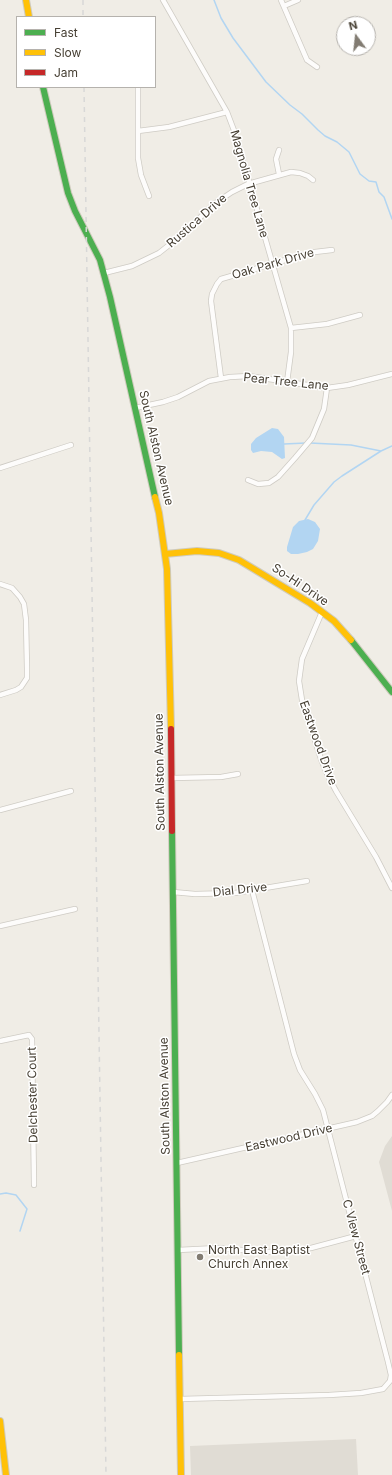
<!DOCTYPE html>
<html>
<head>
<meta charset="utf-8">
<style>
	body { margin:0 }
	#map { position:relative; width:392px; height:1475px; overflow:hidden; background:#f0ede6; font-family:Inter,sans-serif }
	canvas { display:block }
	.legend { position:absolute; left:16px; top:16px; width:140px; height:72px; box-sizing:border-box; background:#fff; border:1px solid #b5b2ad; margin:0; padding:5px 7px; list-style:none; font-size:12px; color:#463f33 }
	.legend li { display:flex; align-items:center; gap:8px; height:20px }
	.legend b { width:20px; border:1px solid #b5b2ad }
	.north { position:absolute; left:336px; top:16px; width:40px; height:40px; box-sizing:border-box; background:#fff; border:1px solid #b5b2ad; border-radius:50%; rotate:345deg; font-size:11px; font-weight:700; line-height:16px; text-align:center; color:#463f33 }
	.north::after { content:''; display:block; margin:auto; width:14px; height:18px; background:#827c72; clip-path:polygon(50% 0,100% 100%,50% 72%,0 100%) }
</style>
</head>
<body>
<div id="map">
<canvas width="392" height="1475"></canvas>
<ul class="legend">
<li><b style="height:5px;background:#4caf50"></b>Fast</li>
<li><b style="height:5px;background:#ffc107"></b>Slow</li>
<li><b style="height:5px;background:#c62828"></b>Jam</li>
</ul>
<div class="north">N</div>
</div>
<script>
const g = document.querySelector('canvas').getContext('2d');
g.lineJoin = 'round';
function paint(path, color) {
  g.fillStyle = color;
  g.fill(path, 'evenodd');
}
function poly(rows) {
  const path = new Path2D();
  for (const r of rows) {
    path.moveTo(r[0], r[1]);
    for (let i = 2; i < r.length; i += 2) path.lineTo(r[i], r[i + 1]);
  }
  return path;
}
function trace(path, color, width, dash) {
  g.strokeStyle = color;
  g.lineWidth = width;
  g.lineCap = dash ? 'butt' : 'round';
  g.setLineDash(dash || []);
  g.stroke(path);
}
function write(font, color, halo, rows, align = 'center') {
  g.font = font + ' Inter,sans-serif';
  g.lineWidth = 3;
  g.setLineDash([]);
  g.textBaseline = 'middle';
  g.strokeStyle = halo;
  g.fillStyle = color;
  for (const [text, x, y, turn = 0] of rows) {
    g.save();
    g.translate(x, y);
    g.rotate((+turn || 0) * Math.PI / 180);
    g.textAlign = isNaN(turn) ? turn : align;
    if (halo) g.strokeText(text, 0, 0);
    g.fillText(text, 0, 0);
    g.restore();
  }
}
paint(poly([
	[392,1136,392,1211,379,1162,385,1146],
	[356,1439,358,1475,191,1475,190,1446]
]), '#e0dcd4');
paint(poly([
	[272,428,278,429,284,437,285,458,282,459,272,452,261,451,253,453,251,450,251,444,256,438],
	[308,519,315,522,320,529,318,541,313,549,307,552,298,554,291,554,287,551,287,547,293,527,299,521]
]), '#b2d5f2');
trace(poly([
	[214,0,221,18,233,38,266,82,290,105,302,114,318,130,325,136,337,142,349,152,360,174,369,181,376,182,379,192,384,197,392,219],
	[310,443,351,445,381,451],
	[284,444,306,443],
	[305,520,314,505,334,482,342,476,381,451,392,446],
	[0,1194,6,1193,16,1195,27,1209,20,1231]
]), '#b2d5f2', 1.5);
const street = poly([
	[163,0,227,112,235,133,291,328,291,352,287,382],
	[281,0,307,60,317,67],
	[284,6,298,0],
	[138,87,138,158,141,175,149,196],
	[138,131,169,127,227,112],
	[279,174,276,159,279,150],
	[104,273,132,266,159,253,183,234,214,204,232,192,248,184,291,172,300,173,308,176,313,180],
	[291,328,327,324,360,315],
	[221,378,211,301,212,294,217,284,221,279,228,277,278,262,315,252,332,250],
	[135,408,163,402,178,397,209,381,230,377,249,376,327,388,348,385,392,374],
	[0,468,71,445],
	[248,480,258,484,269,483,278,477,295,458,312,438,324,409,327,388],
	[0,584,12,588,20,597,24,604,26,620,27,669,27,678,21,687,16,690,0,695],
	[322,612,302,659,299,681,302,700,321,759,328,776,336,791,376,857,392,888],
	[171,778,221,777,238,774],
	[0,810,71,791],
	[173,892,195,894,235,893,307,881],
	[0,926,75,909],
	[0,1041,29,1035,32,1039,34,1185],
	[177,1163,357,1122,372,1116,378,1111,387,1102,392,1095],
	[178,1250,218,1248,266,1252,291,1251,311,1248,356,1236],
	[180,1399,329,1395,361,1393,383,1389,390,1381,391,1375,388,1362,323,1110,315,1094,300,1070,294,1054,252,890]
]);
const fast = poly([
	[43,87,68,193,75,211,100,260,110,297,155,497],
	[351,640,392,692],
	[172,831,179,1355]
]);
const slow = poly([
	[26,0,29,17],
	[155,497,159,513,167,569,171,729],
	[165,554,197,551,219,553,239,560,310,603,334,621,351,640],
	[179,1355,181,1475],
	[0,1421,6,1475]
]);
const jam = poly([
	[171,729,172,831]
]);
trace(street, '#cecbc4', 6);
trace(fast, '#cfcbbd', 8);
trace(slow, '#cfcbbd', 8);
trace(jam, '#cfcbbd', 8);
trace(street, '#fdfcfb', 4.5);
trace(fast, '#4caf50', 6);
trace(slow, '#ffc107', 6);
trace(jam, '#c62828', 6);
trace(poly([
	[83,0,83,17],
	[84,87,106,1475]
]), '#d8d8d7', 1.5, [5, 5]);
for (const [x, y, r, color] of [
	[200,1257,4,"#827c72"]
]) {
  const dot = new Path2D();
  dot.arc(x, y, r, 0, 2 * Math.PI);
  g.fillStyle = color;
  g.fill(dot);
  trace(dot, '#fff', 1.5);
}
write('12px', '#463f33', '#fff', [
	["Magnolia Tree Lane",249,184,74],
	["Rustica Drive",197,221,-41],
	["Oak Park Drive",273,264,-16],
	["Pear Tree Lane",286,382,6],
	["South Alston Avenue",156,448,77],
	["So-Hi Drive",300,585,34],
	["Eastwood Drive",318,743,70],
	["South Alston Avenue",160,772,-91],
	["Dial Drive",240,890,-6],
	["Delchester Court",33,1095,-91],
	["South Alston Avenue",165,1096,-91],
	["Eastwood Drive",289,1138,-13],
	["C View Street",356,1237,75]
]);
write('12px', '#463f33', '#fff', [
	["North East Baptist",208,1250],
	["Church Annex",208,1264]
], 'left');
</script>
</body>
</html>
